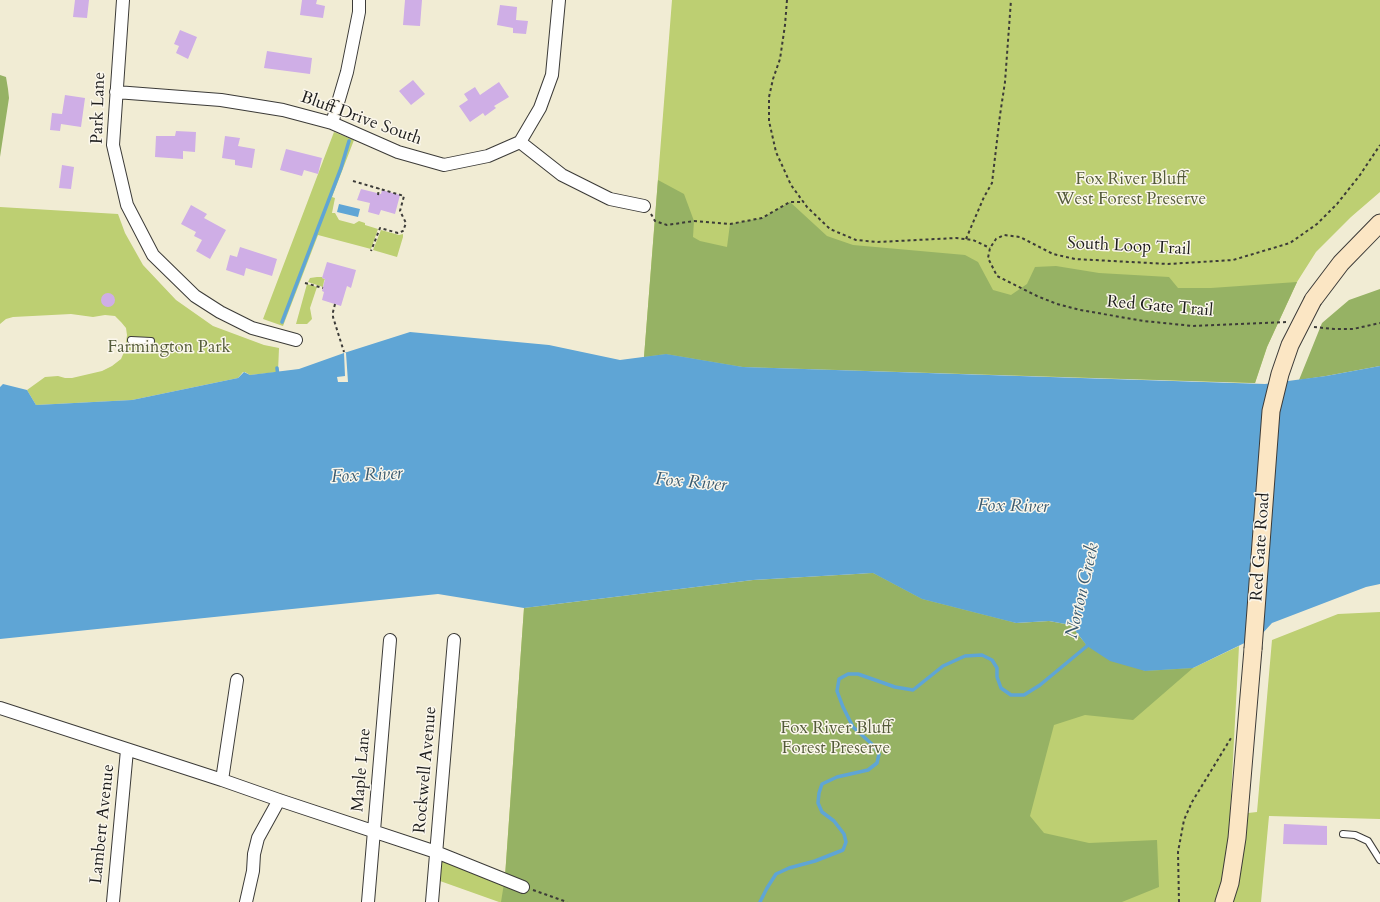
<!DOCTYPE html>
<html>
<head>
<meta charset="utf-8">
<style>
	body { margin:0 }
	canvas { display:block; background:#f1ecd4 }
</style>
</head>
<body>
<canvas width="1380" height="902"></canvas>
<script>
const g = document.querySelector('canvas').getContext('2d');
g.lineJoin = 'round';
function paint(path, color) {
  g.fillStyle = color;
  g.fill(path, 'evenodd');
}
function poly(rows) {
  const path = new Path2D();
  for (const r of rows) {
    if (r.length === 3) {
      path.moveTo(r[0] + r[2], r[1]);
      path.arc(r[0], r[1], r[2], 0, 2 * Math.PI);
      continue;
    }
    path.moveTo(r[0], r[1]);
    for (let i = 2; i < r.length; i += 2) path.lineTo(r[i], r[i + 1]);
  }
  return path;
}
function trace(path, color, width, dash) {
  g.strokeStyle = color;
  g.lineWidth = width;
  g.lineCap = dash ? 'butt' : 'round';
  g.setLineDash(dash || []);
  g.stroke(path);
}
function write(font, color, halo, rows, align = 'center') {
  g.font = font + ' Cardo,serif';
  g.lineWidth = 3;
  g.setLineDash([]);
  g.textBaseline = 'middle';
  g.strokeStyle = halo;
  g.fillStyle = color;
  for (const [text, x, y, turn = 0] of rows) {
    g.save();
    g.translate(x, y);
    g.rotate((+turn || 0) * Math.PI / 180);
    g.textAlign = isNaN(turn) ? turn : align;
    if (halo) g.strokeText(text, 0, 0);
    g.fillText(text, 0, 0);
    g.restore();
  }
}
paint(poly([
	[672,0,1380,0,1380,192,1351,217,1316,252,1297,282,1267,347,1255,383,743,367,644,357],
	[334,132,354,140,332,197,335,198,332,213,335,213,339,220,354,224,359,221,365,223,365,225,378,229,371,249,318,235,283,326,263,319],
	[0,207,118,214,125,233,143,265,176,300,213,326,264,345,279,348,278,372,250,375,245,372,243,372,238,378,132,400,36,405,27,390,45,377,58,376,65,378,72,378,102,371,112,366,121,359,125,350,127,335,126,328,121,322,115,316,105,315,93,317,71,314,13,317,6,319,0,324],
	[381,230,399,235,403,234,403,237,397,257,373,250],
	[317,277,322,277,322,278,325,279,324,281,323,287,308,282,310,278],
	[307,284,317,287,310,308,312,319,307,324,296,324],
	[873,573,1016,623,1193,668,1239,646,1230,815,1257,812,1272,640,1338,614,1380,612,1380,819,1269,816,1261,902,499,902,440,881,443,851,505,876,524,608]
]), '#bdcf72');
paint(poly([
	[0,75,6,77,8,89,9,98,0,157],
	[658,180,684,194,694,221,693,237,700,241,727,247,730,224,762,218,790,202,827,236,853,245,965,255,978,262,993,290,1011,295,1027,284,1035,267,1056,266,1099,273,1169,277,1178,288,1211,288,1297,282,1267,347,1255,383,743,367,666,354,644,357],
	[1380,289,1380,366,1326,376,1299,380,1322,323,1349,300],
	[873,573,922,599,1016,623,1049,621,1071,625,1087,646,1145,671,1193,668,1133,720,1085,715,1054,725,1030,816,1044,833,1089,843,1157,840,1159,887,1122,902,501,902,505,877,524,608,753,580]
]), '#96b264');
paint(poly([
	[339,204,360,209,358,217,337,212],
	[410,332,549,345,620,360,666,354,743,367,1265,384,1326,376,1380,366,1380,584,1366,587,1272,623,1261,635,1193,668,1145,671,1110,661,1087,646,1071,625,1049,621,1016,623,922,599,873,573,753,580,524,608,438,594,0,639,0,387,3,384,27,390,36,405,132,400,238,378,244,372,250,375,299,369,344,353]
]), '#5fa5d5');
paint(poly([
	[344,353,346,353,348,382,338,382,337,377,345,376]
]), '#f1ecd4');
trace(poly([
	[282,322,341,168,349,141],
	[277,368,278,377],
	[760,902,767,888,776,874,789,868,815,861,843,850,846,842,844,834,834,821,822,812,818,803,819,793,822,784,837,777,868,770,877,763,879,754,874,746,853,727,843,707,837,691,839,679,848,674,858,674,895,687,913,690,943,666,965,656,982,655,992,660,997,668,997,677,1001,688,1011,695,1024,695,1040,685,1087,646,1088,643]
]), '#5fa5d5', 3.5);
paint(poly([
	[75,0,89,0,87,18,73,17],
	[302,0,317,0,316,4,325,6,323,18,300,15],
	[405,0,422,0,420,26,403,25],
	[500,5,517,7,516,20,528,21,526,34,513,33,513,28,497,25],
	[180,30,197,37,188,59,176,53,179,46,174,44],
	[267,51,312,58,310,74,264,68],
	[413,80,425,94,411,105,399,91],
	[499,82,509,97,494,106,496,108,485,116,483,113,470,122,459,106,468,100,464,94,475,87,480,95],
	[65,95,85,98,81,127,61,124,60,131,50,130,52,113,62,114],
	[176,131,196,132,195,152,183,151,183,159,155,157,156,136,175,136],
	[225,136,240,138,238,146,255,149,252,168,235,165,235,160,222,158],
	[286,149,322,158,318,174,304,170,302,176,280,170],
	[62,165,74,167,71,189,59,188],
	[361,189,381,194,382,190,400,195,395,214,381,210,379,215,368,212,370,203,357,200],
	[191,205,207,214,204,218,226,230,210,259,196,251,202,240,194,236,196,232,181,224],
	[240,247,277,259,272,276,246,268,244,276,226,270,230,255,237,257],
	[327,262,356,270,351,288,347,286,341,306,322,300,324,292,322,291,325,279,322,278],
	[108,300,7],
	[1284,824,1327,826,1327,845,1283,844]
]), '#cfaee6');
const lane = poly([
	[131,340,151,341],
	[1343,834,1355,835,1368,841,1380,860]
]);
const street = poly([
	[123,0,113,145,127,205,153,255,195,296,220,312,252,328,296,340],
	[116,92,221,100,283,110,332,123,398,152,444,165,488,156,520,142],
	[332,123,347,72,359,12,359,0],
	[520,142,540,108,552,75,559,0],
	[520,142,562,175,610,199,644,206],
	[0,708,222,780,279,800,436,852,523,887],
	[222,780,237,680],
	[113,902,127,750],
	[246,902,253,871,254,854,258,838,279,800],
	[368,902,390,640],
	[432,902,454,640]
]);
const secondary = poly([
	[1313,300,1341,263,1380,223],
	[1224,902,1230,883,1237,838,1253,649]
]);
trace(lane, '#3c3b38', 8);
trace(street, '#3c3b38', 14);
trace(secondary, '#3c3b38', 19);
trace(poly([
	[787,0,785,25,780,59,773,79,769,97,769,121,776,152,791,185,807,207,830,229,856,240,878,242,956,238,973,240,990,248],
	[353,181,404,196,400,211,406,223,403,231,398,233,380,228,371,251],
	[378,195,379,188],
	[651,214,655,221,667,225,694,221,730,224,762,218,790,202,804,202],
	[966,239,984,197,992,183,1000,115,1005,82,1011,0],
	[305,283,323,288],
	[335,304,333,312,333,317,344,352],
	[1286,322,1193,326,1144,321,1080,310,1057,304,1037,296,997,276,988,258,990,248,996,239,1004,235,1020,237,1053,254,1075,259,1168,264,1233,260,1290,243,1317,224,1337,204,1360,175,1380,145],
	[1314,327,1334,329,1353,329,1380,323],
	[533,890,567,902],
	[1179,902,1178,852,1184,820,1192,802,1231,738]
]), '#3c3b38', 2, [3, 3]);
trace(lane, '#fff', 6);
trace(street, '#fff', 12);
trace(secondary, '#fbe6c4', 17);
const secondaryBridge = poly([
	[1253,649,1271,411,1280,374,1290,345,1313,300]
]);
trace(secondaryBridge, '#3c3b38', 19, []);
trace(secondaryBridge, '#fbe6c4', 17);
write('17px', '#1c1c1c', '#fbf7ec', [
	["Park Lane",99,108,-88],
	["Bluff Drive South",361,119,20],
	["South Loop Trail",1129,247,3],
	["Red Gate Trail",1160,307,5],
	["Red Gate Road",1261,547,-86],
	["Maple Lane",362,770,-85],
	["Rockwell Avenue",426,770,-85],
	["Lambert Avenue",103,824,-84]
]);
write('17px', '#545b3a', '#fbf7ec', [
	["Fox River Bluff",1131,180],
	["West Forest Preserve",1131,200],
	["Farmington Park",169,348],
	["Fox River Bluff",836,729],
	["Forest Preserve",836,749]
]);
write('italic 18px', '#3a5a6f', '#fbf7ec', [
	["Fox River",367,476,-3],
	["Fox River",691,483,5],
	["Fox River",1013,507,1],
	["Norton Creek",1083,591,-77]
]);
</script>
</body>
</html>
